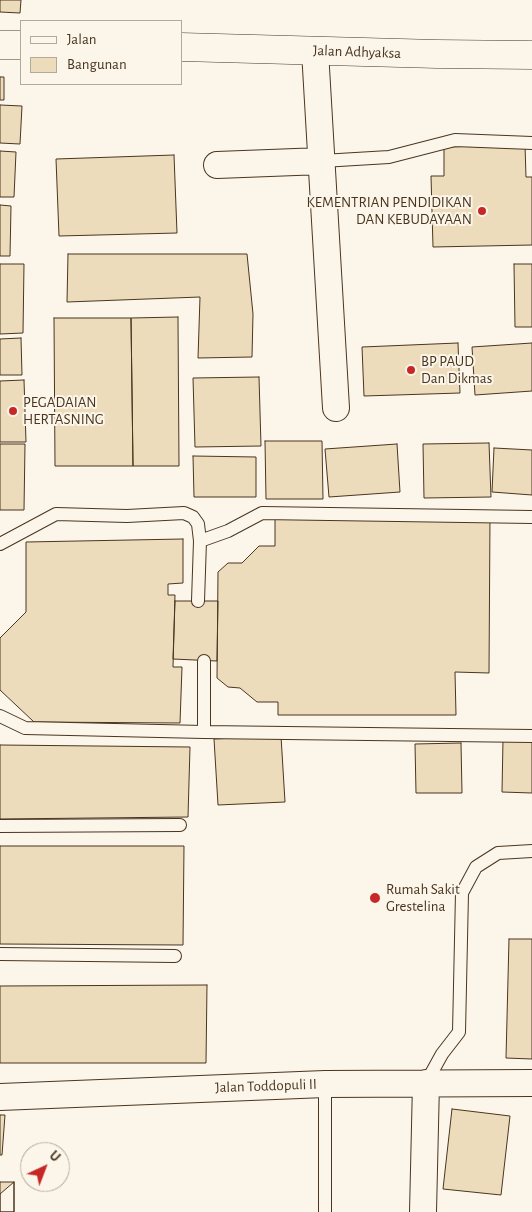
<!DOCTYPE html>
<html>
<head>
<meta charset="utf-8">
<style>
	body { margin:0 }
	#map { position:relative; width:532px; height:1212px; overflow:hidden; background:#fbf6e9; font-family:"Alegreya Sans",sans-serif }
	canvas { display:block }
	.legend { position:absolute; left:20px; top:20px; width:162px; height:65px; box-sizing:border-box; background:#fbf6e9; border:1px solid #b4a999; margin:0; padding:6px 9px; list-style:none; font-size:15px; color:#4a3520 }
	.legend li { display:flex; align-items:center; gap:10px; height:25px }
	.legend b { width:25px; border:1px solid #b4a999 }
	.north { position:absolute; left:20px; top:1142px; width:50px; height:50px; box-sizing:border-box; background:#fbf6e9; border:1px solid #b4a999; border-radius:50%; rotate:43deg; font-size:14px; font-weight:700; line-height:20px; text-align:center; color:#4a3520 }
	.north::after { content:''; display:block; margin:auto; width:18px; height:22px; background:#c62828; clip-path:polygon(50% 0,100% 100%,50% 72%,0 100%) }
</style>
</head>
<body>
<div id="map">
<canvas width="532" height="1212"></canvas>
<ul class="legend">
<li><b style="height:6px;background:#fbf6e9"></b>Jalan</li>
<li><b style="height:14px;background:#ecdcbc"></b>Bangunan</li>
</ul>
<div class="north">U</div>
</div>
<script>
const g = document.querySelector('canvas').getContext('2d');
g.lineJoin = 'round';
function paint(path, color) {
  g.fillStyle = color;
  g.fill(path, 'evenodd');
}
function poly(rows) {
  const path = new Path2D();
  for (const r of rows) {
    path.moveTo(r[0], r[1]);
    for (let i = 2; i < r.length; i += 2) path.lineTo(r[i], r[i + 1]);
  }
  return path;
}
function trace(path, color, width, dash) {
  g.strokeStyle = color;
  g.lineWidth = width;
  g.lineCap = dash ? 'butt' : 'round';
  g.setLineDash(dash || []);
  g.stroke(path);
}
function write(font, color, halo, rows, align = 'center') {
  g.font = font + ' "Alegreya Sans",sans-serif';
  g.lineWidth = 4;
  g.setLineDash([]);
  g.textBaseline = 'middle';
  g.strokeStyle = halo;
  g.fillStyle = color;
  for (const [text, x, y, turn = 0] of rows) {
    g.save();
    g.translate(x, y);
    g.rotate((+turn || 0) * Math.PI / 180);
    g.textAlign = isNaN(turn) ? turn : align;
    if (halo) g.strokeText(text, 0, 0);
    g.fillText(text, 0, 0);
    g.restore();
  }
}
const building = poly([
	[0,0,21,0,20,13,0,12,0,0],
	[0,77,4,77,4,100,0,100,0,77],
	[0,105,22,106,20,144,0,143,0,105],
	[525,145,526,177,532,177,532,245,433,247,431,176,444,176,444,147,525,145],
	[0,151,16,152,14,197,0,197,0,151],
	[174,155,177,233,59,236,56,159,174,155],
	[0,205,11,206,10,256,0,256,0,205],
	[68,254,247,254,253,314,252,357,198,358,200,297,67,302,68,254],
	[0,264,24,264,23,333,0,334,0,264],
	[514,264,532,264,532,327,515,327,514,264],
	[178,317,179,466,133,466,131,318,178,317],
	[54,318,131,318,133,466,55,466,54,318],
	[21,338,22,375,0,375,0,339,21,338],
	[458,343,460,393,364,396,362,347,458,343],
	[532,343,532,391,475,395,472,347,532,343],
	[259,377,261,446,195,447,193,378,259,377],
	[24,380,26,442,0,442,0,381,24,380],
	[265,441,322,441,323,499,266,499,265,441],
	[489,443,491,497,424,498,423,444,489,443],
	[0,444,25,444,24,510,0,510,0,444],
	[397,444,400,492,329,497,325,449,397,444],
	[494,448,532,450,532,495,492,492,494,448],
	[193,456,256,457,256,497,194,497,193,456],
	[490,516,489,673,455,672,456,715,278,715,278,702,257,702,240,688,228,687,217,678,218,572,228,563,242,563,259,546,275,546,275,517,490,516],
	[183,539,183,583,168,584,168,595,175,595,173,667,182,667,180,723,34,722,0,690,0,638,26,612,26,542,183,539],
	[175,601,218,601,217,661,173,659,175,601],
	[281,736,285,802,218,805,214,739,281,736],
	[503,740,532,740,532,793,502,792,503,740],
	[461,743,462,793,416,793,415,744,461,743],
	[0,745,190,747,188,817,0,819,0,745],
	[0,846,184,846,183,945,0,944,0,846],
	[509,939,532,939,532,1059,506,1058,509,939],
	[207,985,206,1063,0,1063,0,986,207,985],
	[452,1109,510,1116,501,1195,443,1189,452,1109],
	[0,1115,5,1115,2,1155,0,1155,0,1115],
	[0,1182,14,1182,14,1212,0,1212,0,1182],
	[14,1182,14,1212,0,1212,0,1194,14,1182]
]);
paint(building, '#ecdcbc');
trace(building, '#4a3520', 1);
const service = poly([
	[322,161,389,157,455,140,532,143],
	[0,544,56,514,127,516,184,513,193,517,198,524,200,541],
	[198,601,200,541,228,531,262,513,532,517],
	[0,716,25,728,204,732,204,661],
	[204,732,532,736],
	[0,826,180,825],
	[0,954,175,956],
	[426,1083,442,1054,459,1032,462,893,476,867,498,853,532,851],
	[325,1212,325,1084]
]);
const minor = poly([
	[315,51,336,408],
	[217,165,322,161],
	[0,1097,325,1084,532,1083],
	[423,1212,426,1083]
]);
const tertiary = poly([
	[0,45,21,45],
	[181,47,437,54,532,55]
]);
trace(service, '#4a3520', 14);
trace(minor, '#4a3520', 28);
trace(tertiary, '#4a3520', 29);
trace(service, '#fbf6e9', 12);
trace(minor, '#fbf6e9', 26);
trace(tertiary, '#fbf6e9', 28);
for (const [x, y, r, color] of [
	[482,211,5,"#c62828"],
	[411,370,5,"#c62828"],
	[13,411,5,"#c62828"],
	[375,898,6,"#c62828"]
]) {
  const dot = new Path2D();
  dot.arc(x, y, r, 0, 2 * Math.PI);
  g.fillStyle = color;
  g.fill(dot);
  trace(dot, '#fbf6e9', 2);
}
write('15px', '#4a3520', '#fbf6e9', [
	["Jalan Adhyaksa",357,52,2],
	["Jalan Toddopuli II",266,1086,-2]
]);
write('15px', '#4a3520', '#fbf6e9', [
	["KEMENTRIAN PENDIDIKAN",472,202,"right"],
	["DAN KEBUDAYAAN",472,219,"right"],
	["BP PAUD",421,361],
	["Dan Dikmas",421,378],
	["PEGADAIAN",23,402],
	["HERTASNING",23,419],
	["Rumah Sakit",386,889],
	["Grestelina",386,906]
], 'left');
</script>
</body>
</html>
